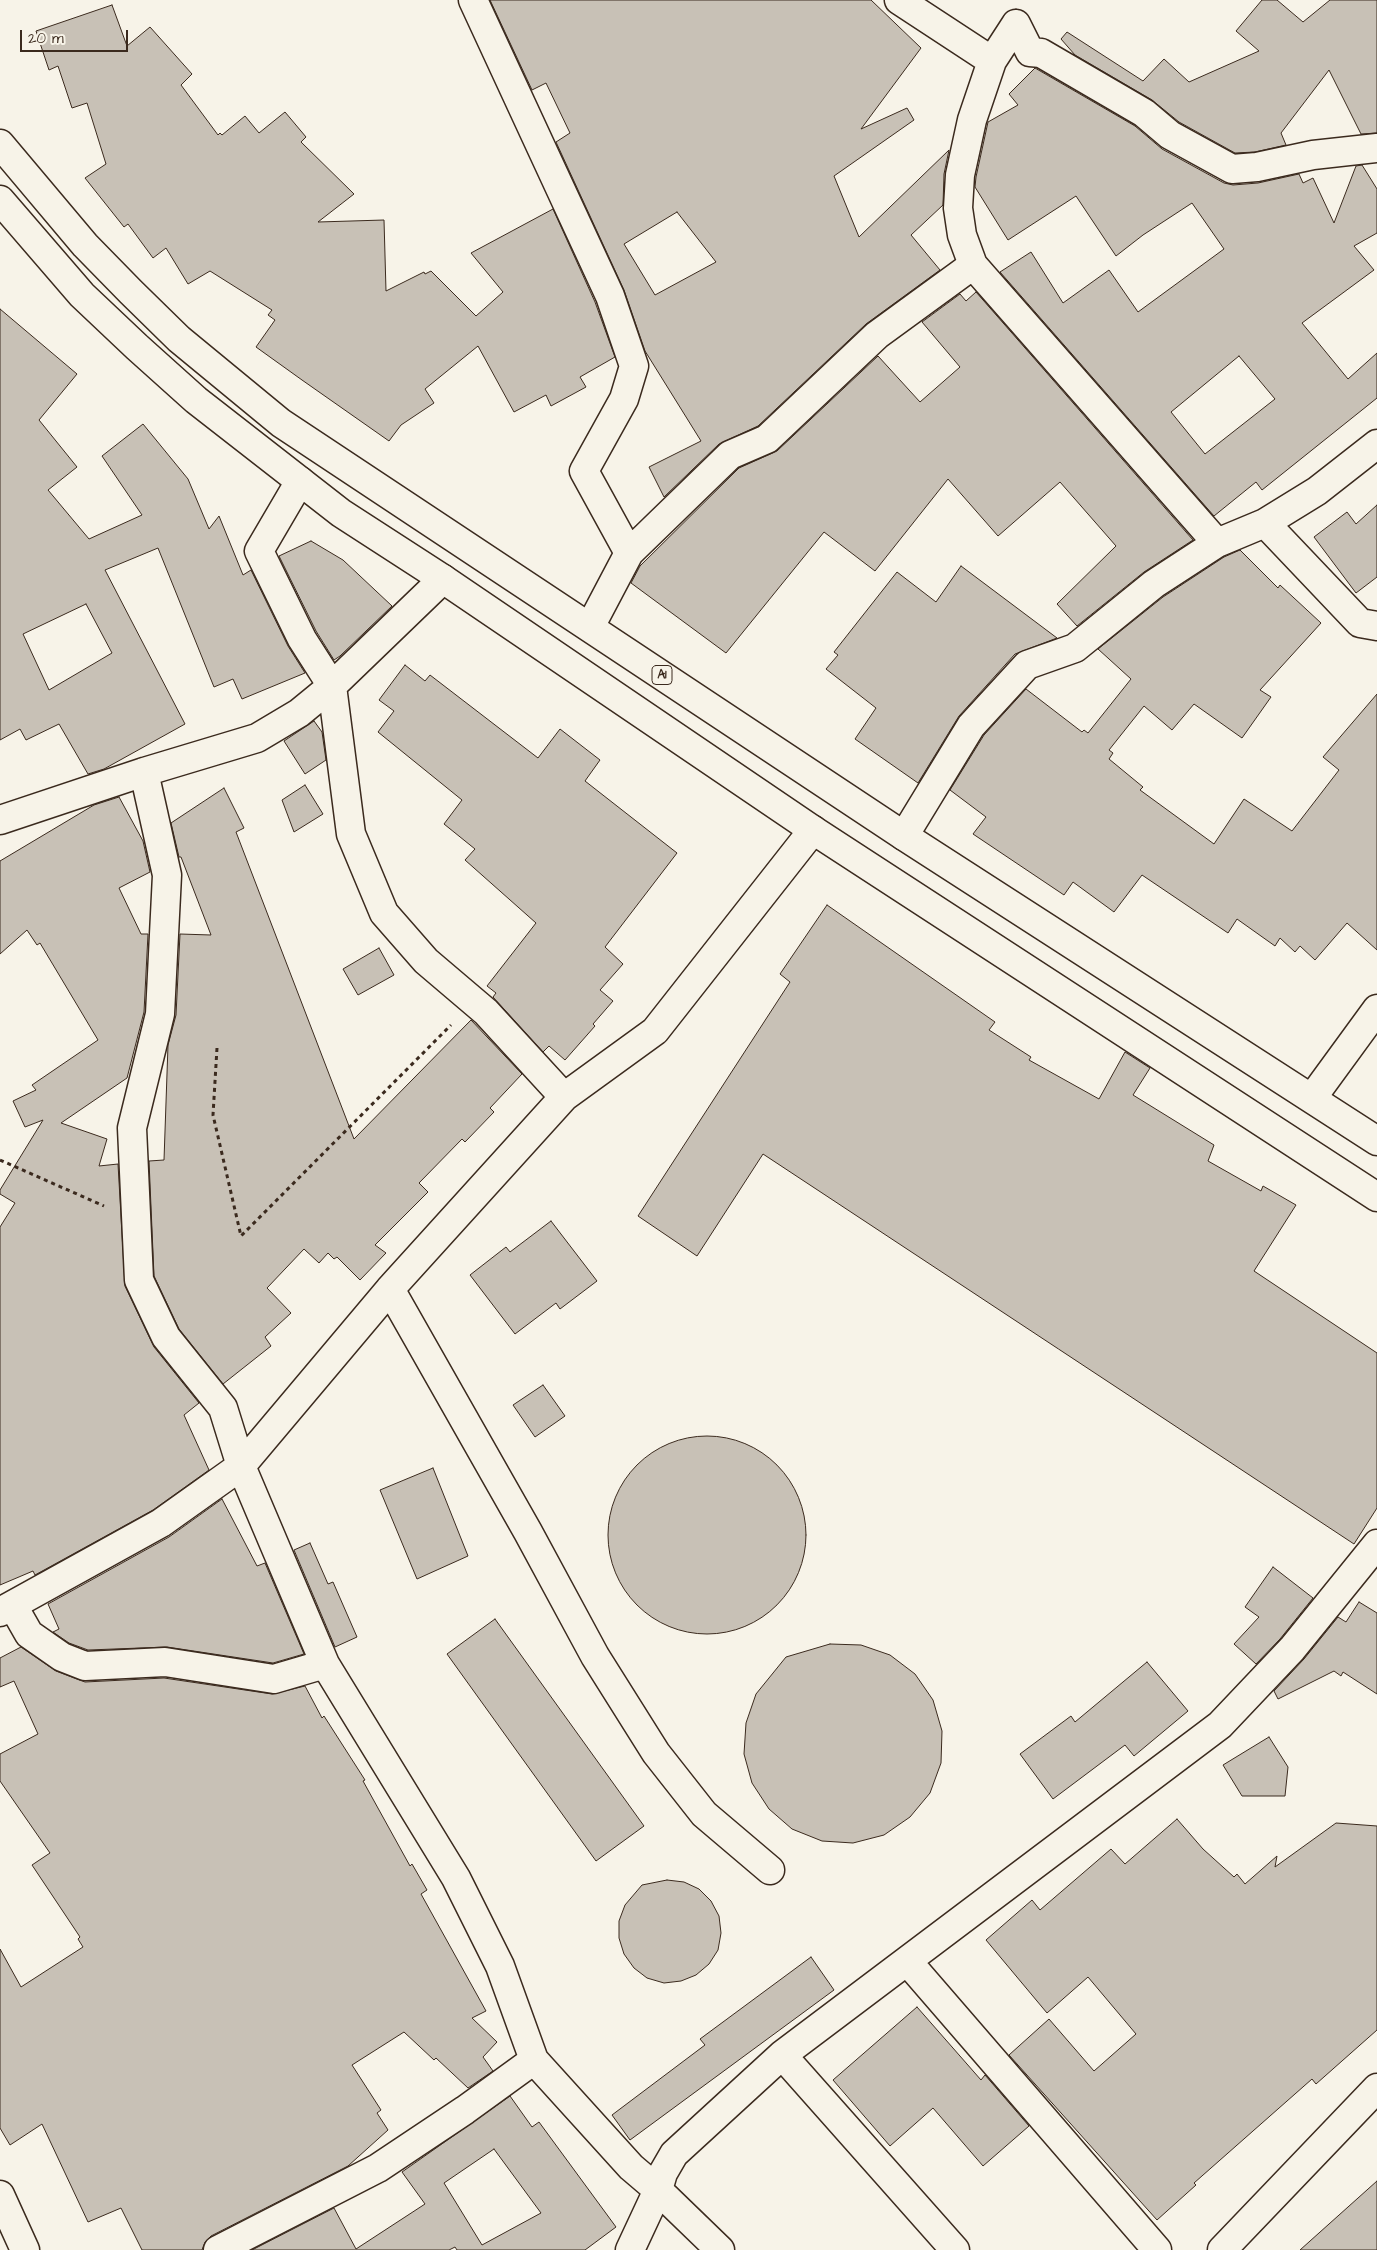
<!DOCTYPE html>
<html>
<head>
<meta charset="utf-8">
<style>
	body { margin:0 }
	#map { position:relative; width:1377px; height:2250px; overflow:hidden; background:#f7f3e8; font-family:"Architects Daughter",sans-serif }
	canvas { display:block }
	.scale { position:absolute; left:20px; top:30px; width:108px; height:22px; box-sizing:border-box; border:2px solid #3b2a1e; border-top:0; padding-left:6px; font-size:15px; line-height:18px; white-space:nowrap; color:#3b2a1e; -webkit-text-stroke:4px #f7f3e8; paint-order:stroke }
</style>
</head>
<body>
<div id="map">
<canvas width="1377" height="2250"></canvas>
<div class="scale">20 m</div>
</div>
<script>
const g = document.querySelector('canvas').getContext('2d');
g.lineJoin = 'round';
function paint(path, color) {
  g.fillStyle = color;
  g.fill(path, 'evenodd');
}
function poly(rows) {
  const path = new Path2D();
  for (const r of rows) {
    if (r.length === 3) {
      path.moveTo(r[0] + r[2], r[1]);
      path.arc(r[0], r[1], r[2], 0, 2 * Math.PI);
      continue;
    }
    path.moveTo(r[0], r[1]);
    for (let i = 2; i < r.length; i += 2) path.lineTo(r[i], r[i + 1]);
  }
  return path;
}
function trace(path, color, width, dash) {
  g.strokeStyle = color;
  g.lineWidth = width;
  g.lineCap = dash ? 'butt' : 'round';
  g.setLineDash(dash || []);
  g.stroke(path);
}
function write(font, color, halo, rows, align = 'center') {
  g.font = font + ' "Architects Daughter",sans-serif';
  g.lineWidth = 4;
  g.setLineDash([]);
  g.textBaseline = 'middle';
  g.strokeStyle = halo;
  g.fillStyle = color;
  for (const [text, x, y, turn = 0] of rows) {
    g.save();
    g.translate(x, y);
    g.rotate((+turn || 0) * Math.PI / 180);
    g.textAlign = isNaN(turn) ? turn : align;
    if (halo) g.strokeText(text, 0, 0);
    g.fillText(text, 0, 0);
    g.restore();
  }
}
const building = poly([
	[490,0,871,0,921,48,861,129,907,108,914,120,834,176,859,237,949,150,944,174,943,205,911,235,940,270,866,324,758,426,719,444,664,497,649,467,701,441,645,351,624,290,556,142,570,133,546,83,532,90,490,0],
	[677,212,716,262,655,295,624,244,677,212],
	[1262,0,1277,0,1303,22,1330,0,1377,0,1377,133,1361,134,1329,70,1281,133,1286,145,1255,152,1235,153,1179,122,1152,100,1075,55,1061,39,1067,32,1143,81,1164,59,1189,82,1259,51,1236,31,1262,0],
	[112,5,127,46,150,27,192,74,181,85,218,135,220,133,222,135,245,116,259,133,285,112,306,137,301,142,354,194,318,222,384,220,386,291,424,272,425,274,431,271,476,316,503,292,471,253,553,209,595,302,615,357,580,377,586,387,551,406,546,395,514,412,478,346,425,389,434,403,401,425,389,441,302,380,256,347,275,320,268,315,272,310,210,271,188,284,166,248,153,258,128,224,124,227,85,178,106,164,87,103,72,108,58,66,49,70,36,31,112,5],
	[1035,68,1135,126,1162,149,1224,183,1233,185,1258,183,1299,174,1303,183,1313,178,1334,223,1356,166,1362,165,1377,189,1377,233,1354,246,1374,270,1302,323,1348,379,1377,353,1377,398,1262,490,1256,482,1214,516,1000,272,1031,252,1063,303,1109,270,1138,312,1224,249,1192,203,1143,235,1116,256,1076,196,1008,240,975,187,976,177,988,122,1018,105,1009,94,1035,68],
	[1239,356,1275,399,1205,454,1171,412,1239,356],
	[976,292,1193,540,1144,572,1077,626,1057,604,1116,546,1060,482,998,536,948,479,875,571,824,532,726,653,631,583,640,566,739,468,777,451,878,356,920,402,960,367,922,322,960,294,966,301,976,292],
	[0,309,77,374,39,420,77,467,48,490,89,539,142,515,102,456,143,424,188,479,209,529,219,516,243,575,251,570,288,646,305,673,242,699,233,679,214,687,158,548,105,570,185,724,104,769,88,774,59,724,26,740,20,729,0,740,0,309],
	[86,604,112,653,49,690,23,634,86,604],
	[1377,505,1377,577,1356,593,1314,537,1347,512,1356,524,1377,505],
	[311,541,343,560,392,606,340,656,334,660,316,631,279,556,311,541],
	[1240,550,1278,588,1280,585,1321,623,1260,690,1271,697,1242,738,1194,704,1172,730,1144,706,1109,750,1113,753,1109,759,1143,787,1140,790,1214,844,1244,799,1292,831,1339,770,1323,757,1377,694,1377,950,1347,923,1315,960,1300,946,1295,952,1280,938,1275,946,1237,919,1228,933,1142,875,1114,912,1073,882,1064,895,973,834,986,817,950,790,984,735,1026,689,1082,732,1084,730,1088,733,1131,679,1098,649,1163,597,1224,557,1240,550],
	[961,566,1057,638,1015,654,959,716,918,783,855,739,876,708,826,669,838,655,834,652,897,572,936,602,961,566],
	[405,665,425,681,430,675,538,758,560,729,600,760,585,781,677,853,605,947,623,964,600,990,613,1001,593,1024,595,1026,565,1060,549,1046,543,1052,493,997,496,993,487,986,536,923,465,860,475,849,444,824,462,800,378,732,394,711,379,700,405,665],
	[314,721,322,732,326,760,305,774,284,741,314,721],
	[305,785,323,814,294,832,282,800,305,785],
	[224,788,244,828,236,832,354,1139,471,1020,522,1074,490,1108,494,1112,465,1142,462,1139,419,1183,428,1192,375,1245,386,1253,360,1280,337,1257,334,1259,328,1253,319,1263,304,1249,267,1288,291,1313,265,1337,271,1346,223,1384,179,1329,154,1276,149,1161,164,1160,168,1045,176,1015,180,934,211,935,181,857,179,857,171,823,224,788],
	[119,797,143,841,150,872,119,888,141,934,148,934,144,1012,127,1078,61,1123,107,1139,99,1166,118,1164,125,1286,154,1347,199,1403,184,1415,209,1470,153,1510,35,1575,33,1571,0,1585,0,1227,15,1203,0,1194,0,1190,43,1120,25,1127,13,1101,36,1090,32,1085,98,1040,40,943,37,945,27,930,0,954,0,861,94,805,119,797],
	[827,905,995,1022,989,1030,1031,1057,1029,1060,1099,1099,1125,1052,1150,1068,1133,1095,1214,1145,1208,1161,1261,1191,1263,1186,1296,1205,1254,1271,1377,1353,1377,1508,1354,1544,763,1154,697,1256,638,1216,790,982,780,974,827,905],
	[379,948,394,975,358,995,343,969,379,948],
	[551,1221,597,1281,560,1309,556,1303,515,1334,470,1275,506,1247,510,1252,551,1221],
	[543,1385,565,1416,535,1437,513,1405,543,1385],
	[707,1535,99],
	[433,1468,468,1556,417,1579,380,1490,433,1468],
	[222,1499,257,1566,265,1563,304,1654,273,1663,167,1647,88,1650,69,1643,53,1632,59,1629,48,1604,169,1537,222,1499],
	[310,1543,328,1584,333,1582,357,1637,335,1647,294,1550,310,1543],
	[1273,1567,1313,1598,1280,1639,1256,1664,1234,1644,1259,1617,1245,1607,1273,1567],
	[1359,1602,1377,1613,1377,1694,1343,1672,1341,1676,1334,1671,1278,1699,1274,1691,1304,1659,1338,1617,1346,1622,1359,1602],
	[495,1619,644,1826,596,1861,447,1654,495,1619],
	[830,1644,861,1645,890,1655,915,1674,933,1700,942,1731,941,1763,930,1793,910,1817,884,1835,853,1843,822,1841,792,1829,769,1809,752,1783,744,1754,746,1723,756,1694,786,1657,830,1644],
	[21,1647,56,1671,85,1682,164,1678,272,1694,305,1686,322,1718,324,1716,365,1780,363,1781,410,1866,412,1864,427,1890,421,1894,486,2011,472,2018,497,2042,483,2057,493,2071,468,2088,436,2058,434,2060,404,2032,352,2065,381,2110,377,2113,388,2130,348,2166,211,2236,205,2242,202,2250,142,2250,121,2208,88,2222,42,2124,10,2145,0,2128,0,1949,21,1987,83,1947,78,1939,80,1937,32,1865,50,1853,0,1781,0,1754,38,1734,14,1681,0,1687,0,1658,21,1647],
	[1147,1662,1188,1711,1134,1756,1125,1745,1053,1799,1020,1754,1071,1716,1075,1722,1147,1662],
	[1269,1737,1288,1767,1285,1796,1242,1796,1223,1765,1269,1737],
	[1177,1819,1203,1849,1234,1877,1237,1874,1245,1884,1277,1856,1275,1867,1336,1823,1377,1826,1377,2030,1316,2084,1312,2079,1194,2183,1196,2185,1157,2220,1009,2055,1049,2019,1094,2071,1136,2034,1088,1977,1047,2013,986,1940,1032,1900,1040,1910,1111,1849,1125,1864,1177,1819],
	[667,1880,684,1882,699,1889,711,1901,719,1916,721,1933,718,1950,709,1964,696,1975,681,1981,664,1983,647,1978,634,1968,624,1954,619,1938,619,1921,625,1905,642,1885,667,1880],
	[811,1957,834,1990,630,2140,612,2115,705,2045,700,2039,811,1957],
	[917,2007,981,2080,985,2075,1029,2126,983,2166,933,2108,890,2146,833,2080,917,2007],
	[510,2096,532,2127,539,2122,616,2227,585,2250,457,2250,455,2247,449,2250,252,2250,334,2208,356,2249,425,2204,402,2172,510,2096],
	[494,2149,541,2213,482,2245,444,2183,494,2149],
	[1377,2181,1377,2250,1300,2250,1377,2181]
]);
paint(building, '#c8c1b6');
trace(building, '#3b2a1e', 1);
const street = poly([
	[473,0,610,296,634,366,624,399,584,471,629,553,590,627],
	[899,0,992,61],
	[1016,24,992,61,972,120,960,175,958,208,962,235,973,265,1217,543],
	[1016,24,1030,52,1041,53,1144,113,1170,135,1232,169,1257,167,1313,155,1377,148],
	[300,481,259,551,302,639,332,686,351,834,384,913,426,961,486,1012,564,1097],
	[1265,523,1360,623,1377,626],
	[629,553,730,455,767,439,877,335,973,265],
	[0,820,144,772,257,738,299,713,332,686,443,579],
	[904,836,971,726,1027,665,1075,648,1154,584,1217,543,1265,523,1317,491,1377,444],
	[1312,1098,1377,1009],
	[390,1289,528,1532,595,1656,656,1753,704,1814,770,1870],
	[13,1606,29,1634,62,1657,85,1666,165,1662,274,1679,325,1664],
	[0,1612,161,1523,241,1466,223,1408,166,1337,139,1280,132,1128,160,1014,167,875,144,772],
	[908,1962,1157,2250],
	[782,2055,955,2250],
	[218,2250,378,2168,465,2110,534,2060],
	[630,2250,658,2190,663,2173,674,2154,782,2055,1220,1725,1292,1649,1377,1544],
	[720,2250,658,2190,631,2167,534,2060,500,1966,456,1878,325,1664,241,1466,390,1289,564,1097,655,1031,813,830],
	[1222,2250,1377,2088]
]);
const secondary = poly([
	[0,2195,25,2250]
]);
const highway = poly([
	[0,144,85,245,131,292,179,339,281,423,904,836,1377,1141],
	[0,200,82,295,137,347,196,400,341,513,443,579,813,830,1377,1197]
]);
trace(street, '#3b2a1e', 31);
trace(secondary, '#3b2a1e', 31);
trace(highway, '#3b2a1e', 31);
trace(poly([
	[217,1048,213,1115,241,1236,451,1025],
	[0,1160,104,1206]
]), '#3b2a1e', 3, [4, 4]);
trace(street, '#f7f3e8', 28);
trace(secondary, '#f7f3e8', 28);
trace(highway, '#f7f3e8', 28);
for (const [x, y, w] of [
	[662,675,20]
]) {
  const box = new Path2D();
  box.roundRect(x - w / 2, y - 9.5, w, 19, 4);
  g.fillStyle = '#f7f3e8';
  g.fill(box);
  trace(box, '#3b2a1e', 1);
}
write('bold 12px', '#3b2a1e', null, [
	["A1",662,675]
]);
</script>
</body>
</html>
